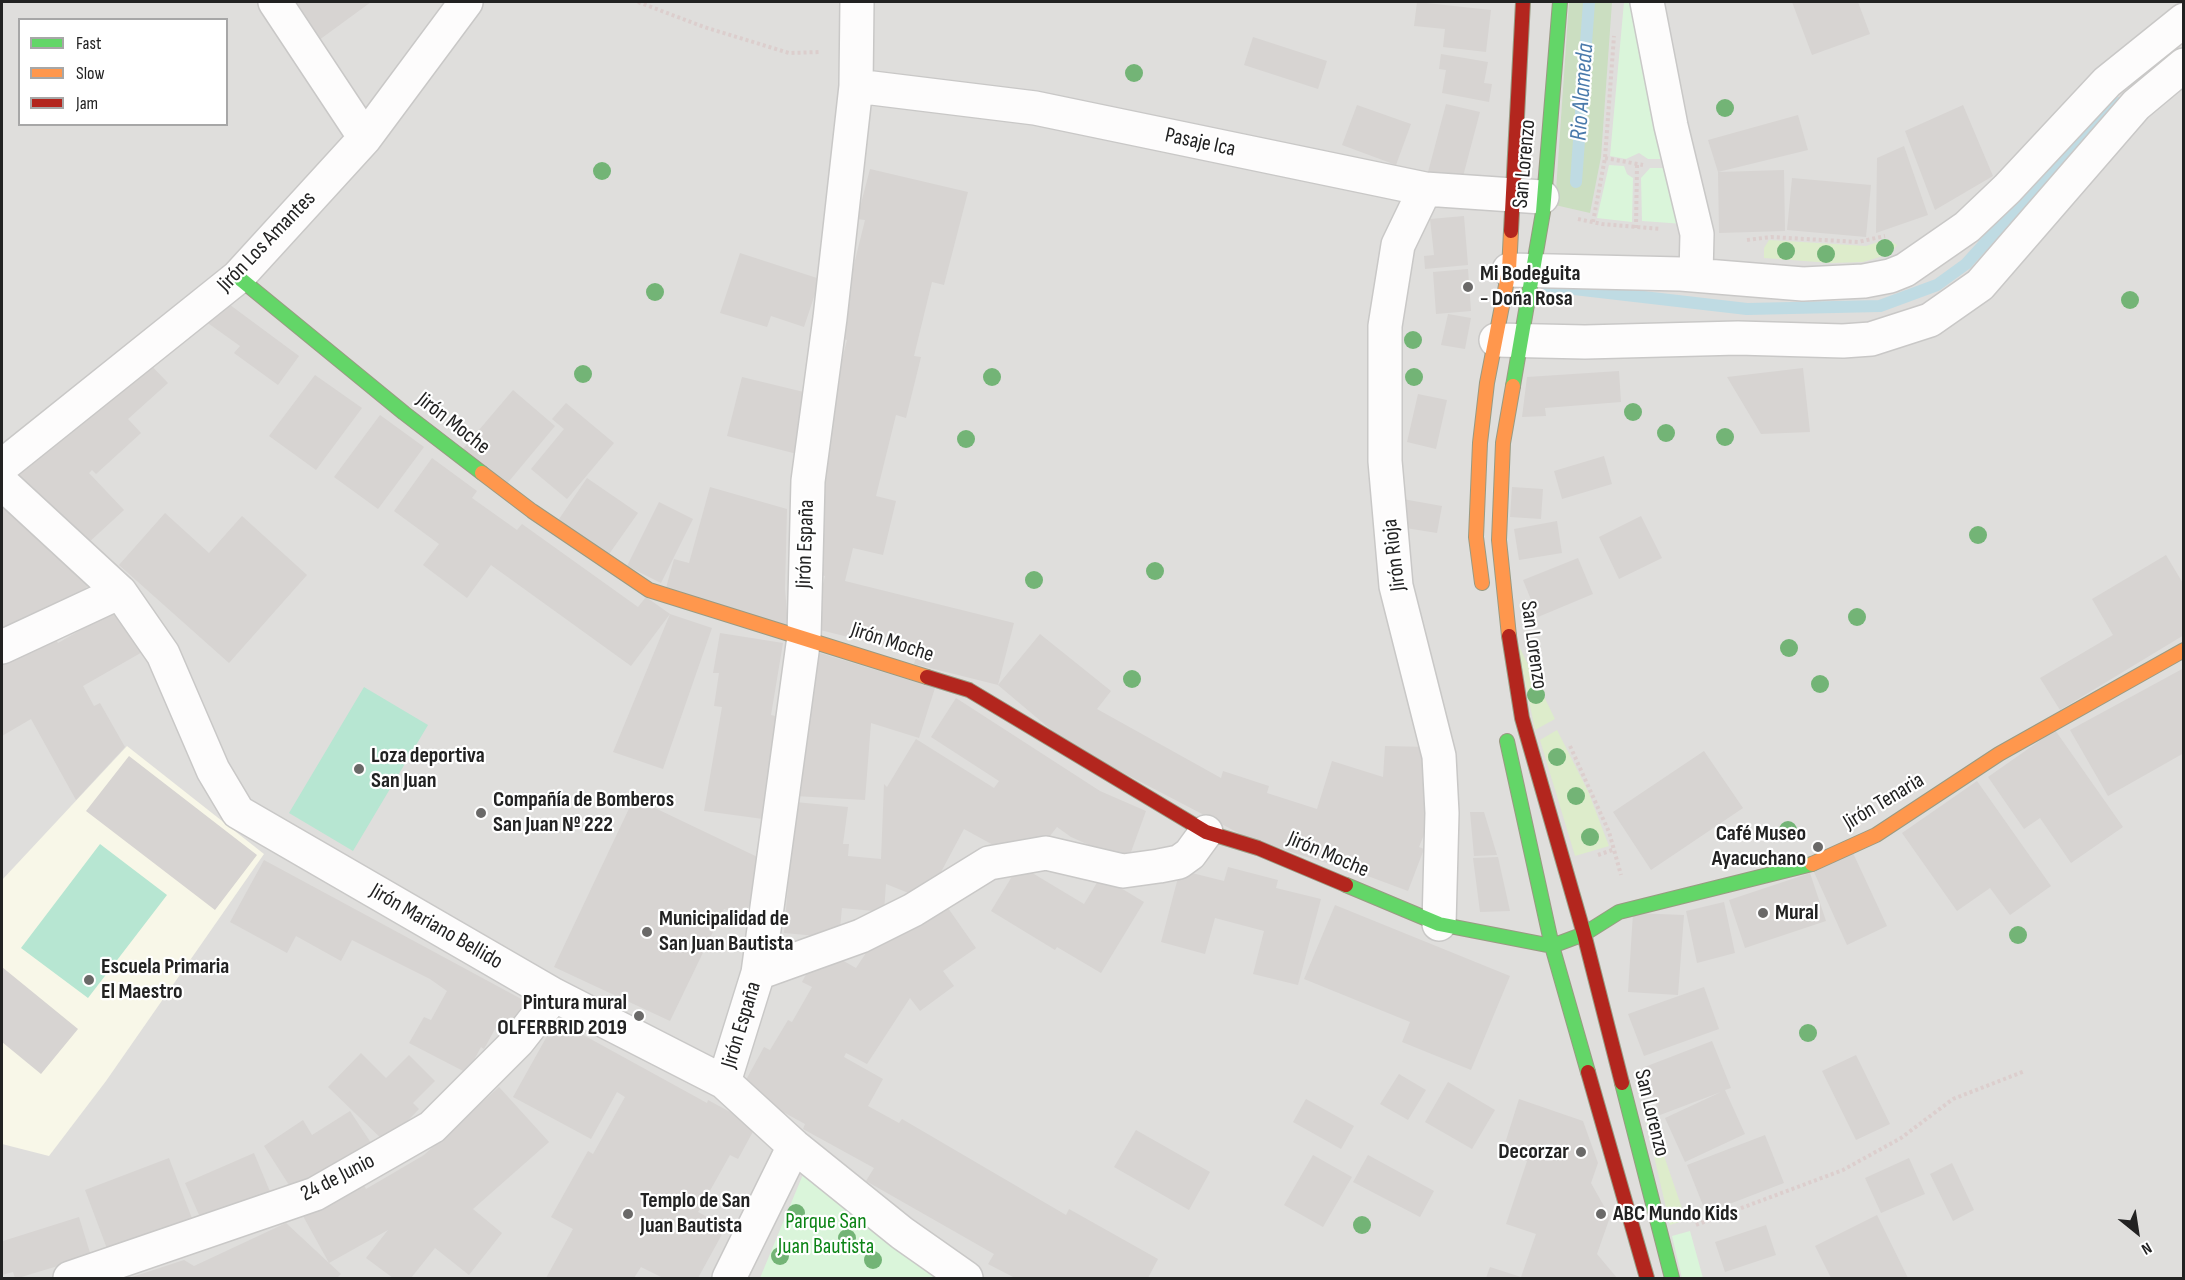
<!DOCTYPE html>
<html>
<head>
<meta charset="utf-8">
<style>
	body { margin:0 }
	#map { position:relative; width:2185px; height:1280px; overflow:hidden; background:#f0eeeb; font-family:"Sofia Sans Condensed",sans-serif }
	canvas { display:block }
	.frame { position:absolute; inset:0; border:3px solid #222; pointer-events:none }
	.legend { position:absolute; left:18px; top:18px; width:210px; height:108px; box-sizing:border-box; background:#fff; border:2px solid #a7a7a7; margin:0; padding:8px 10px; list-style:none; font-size:18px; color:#222 }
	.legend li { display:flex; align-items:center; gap:12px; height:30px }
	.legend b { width:30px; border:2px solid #a7a7a7 }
	.north { position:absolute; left:2107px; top:1202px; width:60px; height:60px; -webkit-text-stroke:4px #fff; paint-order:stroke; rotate:150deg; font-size:16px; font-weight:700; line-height:24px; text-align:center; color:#222 }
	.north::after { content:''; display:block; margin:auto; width:21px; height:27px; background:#222; clip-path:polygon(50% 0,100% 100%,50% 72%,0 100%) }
</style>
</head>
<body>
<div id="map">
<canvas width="2185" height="1280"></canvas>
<div class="frame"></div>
<ul class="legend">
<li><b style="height:8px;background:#63d668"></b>Fast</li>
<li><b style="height:8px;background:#ff974d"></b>Slow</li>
<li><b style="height:8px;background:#b3261e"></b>Jam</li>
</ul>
<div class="north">N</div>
</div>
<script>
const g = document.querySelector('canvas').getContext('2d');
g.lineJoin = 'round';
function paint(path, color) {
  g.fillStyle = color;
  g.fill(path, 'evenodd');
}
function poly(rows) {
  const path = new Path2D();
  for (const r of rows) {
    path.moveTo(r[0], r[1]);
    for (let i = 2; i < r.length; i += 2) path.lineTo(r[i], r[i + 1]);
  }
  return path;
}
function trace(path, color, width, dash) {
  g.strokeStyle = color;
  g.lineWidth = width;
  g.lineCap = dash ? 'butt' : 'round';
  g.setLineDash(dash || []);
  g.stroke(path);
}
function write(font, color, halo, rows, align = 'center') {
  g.font = font + ' "Sofia Sans Condensed",sans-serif';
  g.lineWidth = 4.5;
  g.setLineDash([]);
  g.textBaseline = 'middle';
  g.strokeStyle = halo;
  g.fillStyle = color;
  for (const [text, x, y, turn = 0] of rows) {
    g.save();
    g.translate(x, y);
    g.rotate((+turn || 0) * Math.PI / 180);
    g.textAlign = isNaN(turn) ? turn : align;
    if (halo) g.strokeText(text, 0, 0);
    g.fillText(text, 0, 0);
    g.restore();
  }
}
paint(poly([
	[2,2,2183,2,2183,1278,2,1278],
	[20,20,226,20,226,124,20,124]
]), '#dfdedc');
paint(poly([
	[127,746,264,854,106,1081,49,1156,2,1144,2,880]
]), '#f8f7e8');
paint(poly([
	[1887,239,1897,245,1890,254,1863,262,1831,263,1764,258,1764,248,1769,240,1866,246],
	[1517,642,1555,719,1535,730],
	[1557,730,1588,791,1609,846,1575,856,1540,740],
	[1642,1104,1661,1147,1686,1220,1670,1225]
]), '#ddeccb');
paint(poly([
	[1569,2,1612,2,1601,157,1590,213,1555,205]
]), '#cbdec1');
paint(poly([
	[1624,2,1632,2,1667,159,1648,159,1639,153,1626,159,1610,156],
	[1609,165,1624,166,1627,174,1633,178,1632,222,1597,218],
	[1650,168,1668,168,1684,224,1642,221,1641,178],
	[804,1172,954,1278,760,1278],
	[1690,1231,1703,1278,1682,1278,1672,1236]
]), '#daf5da');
paint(poly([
	[364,687,428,725,353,851,289,813],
	[100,844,167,895,88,998,21,948]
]), '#b7e6d2');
trace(poly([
	[1576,182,1589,2],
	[1548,286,1747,309,1880,306,1937,285,1966,264,2081,137,2119,103]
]), '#bfdbe3', 12);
paint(poly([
	[284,2,371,2,315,43],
	[1417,2,1491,10,1486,52,1443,47,1445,29,1414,26],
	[1792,2,1858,2,1870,34,1812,55],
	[1253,37,1327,61,1318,89,1244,65],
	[1441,54,1488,62,1484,83,1492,84,1489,102,1442,93,1446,70,1439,69],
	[1446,104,1480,112,1461,184,1427,176],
	[1357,105,1411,124,1396,165,1342,145],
	[1963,105,1993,176,1935,210,1905,131],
	[1798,115,1808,150,1718,172,1784,170,1785,231,1719,233,1718,172,1708,140],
	[1904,146,1928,215,1876,233,1877,158],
	[870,169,968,192,944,285,932,282,914,356,921,357,906,418,896,415,876,496,896,501,883,555,853,548,845,581,1014,623,998,685,1040,634,1111,691,1097,709,1221,778,1223,771,1269,786,1267,793,1317,809,1332,761,1383,777,1385,746,1429,747,1434,810,1419,847,1424,849,1408,891,1357,872,1359,867,1356,872,1252,840,1068,744,998,685,914,664,917,654,812,628,825,576,809,572,807,537,830,445,821,443,847,340,836,337,865,220,857,219],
	[1792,178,1871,185,1866,237,1787,230],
	[1464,216,1468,265,1425,269,1424,256,1434,255,1430,219],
	[740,253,820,279,804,327,771,316,767,327,720,313],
	[1468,269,1471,311,1436,314,1433,272],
	[222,299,299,356,278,385,234,353,240,346,205,321],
	[1448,314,1471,318,1465,349,1441,345],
	[143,357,168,383,128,419,141,433,96,474,92,470,89,473,124,510,87,544,13,477],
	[1803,368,1810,432,1761,434,1727,377],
	[1619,371,1621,402,1545,408,1546,416,1522,417,1527,377],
	[315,375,362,408,316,470,269,436],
	[742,377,812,394,797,454,727,436],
	[513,390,555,426,505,486,462,450],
	[1418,394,1447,400,1436,449,1407,442],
	[566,403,614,443,567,499,531,469,564,429,552,419],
	[380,415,424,447,378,509,334,477],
	[1604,456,1612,484,1562,499,1554,471],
	[432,458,477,491,472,498,517,530,522,524,638,607,646,597,670,614,631,666,491,565,467,598,423,565,439,544,394,511],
	[587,478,638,513,607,557,557,522],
	[710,487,787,509,785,589,788,626,666,588,674,559,689,563],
	[1512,487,1543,489,1541,519,1510,517],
	[1397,498,1442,506,1437,533,1393,526],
	[2,501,92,581,63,615,36,622,28,615,2,635],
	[659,502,693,519,661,583,627,566],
	[165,513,209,553,242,516,307,575,229,663,119,565],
	[1641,516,1662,558,1619,579,1599,537],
	[1557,521,1562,553,1519,560,1514,529],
	[2166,555,2184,585,2184,635,2060,710,2040,678,2113,635,2092,599],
	[1578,558,1593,594,1538,617,1523,580],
	[118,608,144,651,83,686,94,706,100,703,125,747,76,800,31,719,2,736,2,662,52,633,58,643],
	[670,614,712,628,663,769,613,752],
	[720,633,783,643,771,715,780,717,763,819,704,811,722,707,714,706,719,673,713,673],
	[817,652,935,688,919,738,871,723,865,800,795,796],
	[2184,668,2184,753,2108,796,2070,730],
	[956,698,1100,791,1146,811,1131,852,1118,858,1071,837,1057,827,1045,842,995,846,964,829,926,900,886,884,884,912,842,908,839,938,784,933,795,802,848,807,843,844,849,844,848,856,881,859,884,784,887,787,916,739,994,788,999,781,931,737],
	[2055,730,2123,827,2071,863,2040,818,2024,829,1988,777],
	[1704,751,1743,808,1651,870,1613,812],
	[129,756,257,855,215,910,86,811],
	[1977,781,2051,886,2010,915,1990,888,1957,911,1902,833],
	[634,798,770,863,743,918,724,909,670,1021,554,967],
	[1470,812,1484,812,1497,855,1474,856],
	[1853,853,1887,926,1847,945,1814,872],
	[1498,857,1510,911,1480,912,1473,858],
	[264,860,525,1001,511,1026,500,1020,484,1049,481,1047,467,1073,409,1043,424,1017,431,1020,447,991,430,979,352,940,341,961,296,936,287,953,230,922],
	[1019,865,1084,904,1101,876,1144,902,1101,973,1057,947,1055,950,991,911],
	[1228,867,1278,880,1276,888,1321,899,1298,985,1253,974,1264,931,1215,918,1205,954,1161,942,1180,870,1224,881],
	[1810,873,1826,921,1745,948,1729,900],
	[941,898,976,948,943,971,954,986,920,1011,910,998,867,1064,846,1053,844,1057,883,1079,868,1106,899,1123,902,1119,1066,1215,1069,1209,1158,1259,1148,1278,1015,1278,988,1264,994,1254,866,1181,874,1168,803,1129,805,1124,741,1089,764,1047,770,1050,788,1020,792,1022,812,987,802,982,811,965,835,956,856,968,872,944],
	[1724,902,1735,953,1697,963,1686,911],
	[1335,905,1510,976,1471,1070,1402,1042,1410,1022,1304,979],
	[1633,913,1684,915,1678,995,1628,992],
	[2,967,78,1029,41,1074,2,1042],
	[1704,987,1719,1029,1644,1056,1628,1014],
	[556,1020,707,1103,708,1100,756,1126,738,1159,730,1155,698,1212,726,1227,698,1278,663,1278,641,1267,634,1278,546,1278,573,1229,551,1217,588,1151,593,1154,625,1097,617,1092,591,1139,513,1097],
	[1712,1041,1731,1088,1725,1090,1745,1134,1685,1162,1665,1118,1721,1092,1660,1115,1642,1068],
	[361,1053,386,1078,409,1055,435,1081,413,1103,419,1109,386,1143,328,1087],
	[1856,1055,1890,1124,1856,1140,1822,1071],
	[1399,1074,1426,1090,1408,1120,1380,1104],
	[1448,1082,1495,1110,1472,1149,1425,1122],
	[499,1087,549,1142,473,1209,502,1233,469,1275,435,1248,411,1278,393,1278,366,1258,388,1230,329,1263,341,1274,337,1278,129,1278,184,1260,194,1266,286,1223,329,1263,303,1216,363,1183,366,1189,424,1155],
	[1306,1099,1354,1126,1341,1149,1293,1122],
	[1519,1099,1583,1121,1598,1163,1591,1183,1610,1217,1597,1254,1617,1278,1486,1278,1490,1267,1521,1277,1536,1234,1506,1224,1527,1161,1502,1153],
	[350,1111,377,1152,298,1199,264,1146,303,1120,312,1135],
	[1136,1130,1210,1172,1189,1210,1114,1167],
	[1765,1135,1784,1183,1706,1213,1687,1165],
	[254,1153,271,1194,203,1224,185,1183],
	[1313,1155,1352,1177,1323,1227,1284,1205],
	[1368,1155,1434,1191,1420,1217,1353,1182],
	[169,1158,193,1221,109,1254,85,1190],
	[1909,1158,1925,1194,1881,1213,1865,1178],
	[1952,1163,1974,1210,1953,1221,1930,1174],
	[1877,1215,1908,1278,1831,1278,1815,1246],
	[79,1217,91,1256,18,1278,15,1278,13,1272,2,1275,2,1236,3,1241],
	[1766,1225,1776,1255,1725,1272,1715,1242]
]), '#d7d4d2');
const street = poly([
	[275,2,365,138],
	[1647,2,1671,126,1697,234,1696,275],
	[856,86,1035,108,1425,189,1542,197],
	[1425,189,1398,245,1385,326,1385,461,1396,586,1439,756,1442,813,1439,924],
	[1509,270,1681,274,1803,284,1864,281,1890,276,1905,270,1967,227,2007,189,2107,82,2184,20],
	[1496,340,1585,342,1738,338,1843,341,1871,339,1930,320,1980,285,2136,105,2184,65],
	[2,466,238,277,365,138,466,2],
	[2,483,120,592,163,654,213,770,238,812,554,995,724,1082,794,1146,902,1233,966,1278],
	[2,647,120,592],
	[758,973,861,936,913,910,989,863,1046,853,1123,871,1159,866,1179,862,1190,854,1206,832],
	[724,1082,758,973,804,637,808,481,830,318,856,86,857,2],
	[70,1278,315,1194,432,1127,518,1041,554,995],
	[729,1278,794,1146]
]);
const fast = poly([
	[238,277,404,413,482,473],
	[1513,386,1543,212,1560,2],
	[1507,741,1552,946,1588,1072],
	[1346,885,1439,924,1552,946,1584,934,1619,912,1812,864],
	[1622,1083,1672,1278]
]);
const slow = poly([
	[482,473,532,511,649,590,927,677],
	[1482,583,1476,537,1480,443,1487,383,1509,270,1511,231],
	[1509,636,1499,540,1503,443,1513,386],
	[1812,864,1876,835,1999,754,2184,650]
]);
const jam = poly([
	[1511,231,1523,2],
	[1509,636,1522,718,1584,934,1622,1083],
	[927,677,969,690,1206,832,1258,848,1346,885],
	[1588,1072,1647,1278]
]);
trace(street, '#c9c8c7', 36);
trace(fast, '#999a82', 16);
trace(slow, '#999a82', 16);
trace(jam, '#999a82', 16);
trace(poly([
	[638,2,704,27,789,53,820,52],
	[1605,158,1643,165],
	[1578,219,1602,224,1660,229],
	[1593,222,1605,158,1614,36],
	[1636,228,1637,165],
	[1747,240,1771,237,1858,242,1885,236],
	[1570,746,1609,832,1621,875],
	[1598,855,1615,849],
	[1696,1225,1843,1170,1901,1138,1953,1099,2025,1071]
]), '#dccecd', 4, [3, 3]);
trace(street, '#fdfcfc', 33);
trace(fast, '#63d668', 14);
trace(slow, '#ff974d', 14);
trace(jam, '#b3261e', 14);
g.fillStyle = '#73b476';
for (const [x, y] of [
	[1134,73],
	[1725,108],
	[602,171],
	[1885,248],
	[1786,251],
	[1826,254],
	[655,292],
	[2130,300],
	[1413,340],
	[583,374],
	[992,377],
	[1414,377],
	[1633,412],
	[1666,433],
	[1725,437],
	[966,439],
	[1978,535],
	[1155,571],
	[1034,580],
	[1857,617],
	[1789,648],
	[1132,679],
	[1820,684],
	[1536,695],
	[1557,757],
	[1576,796],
	[1788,830],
	[1590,837],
	[2018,935],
	[1808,1033],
	[796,1213],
	[1362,1225],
	[847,1238],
	[780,1256],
	[873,1260]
]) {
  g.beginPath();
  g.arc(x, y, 9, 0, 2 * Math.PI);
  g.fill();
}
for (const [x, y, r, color] of [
	[1468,287,6,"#6a6968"],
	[359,769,6,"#6a6968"],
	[481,813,6,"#6a6968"],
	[1818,847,6,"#6a6968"],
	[1763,913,6,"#6a6968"],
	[647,932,6,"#6a6968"],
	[89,980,6,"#6a6968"],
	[639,1016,6,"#6a6968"],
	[1581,1152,6,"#6a6968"],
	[628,1214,6,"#6a6968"],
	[1601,1214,6,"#6a6968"]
]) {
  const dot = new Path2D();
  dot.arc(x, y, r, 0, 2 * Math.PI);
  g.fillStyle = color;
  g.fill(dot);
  trace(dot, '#fff', 2);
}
write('22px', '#222', '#fff', [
	["Pasaje Ica",1200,143,12],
	["San Lorenzo",1525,164,-85],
	["Jirón Los Amantes",267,242,-46],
	["Jirón Moche",453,424,38],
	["Jirón España",806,544,-88],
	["Jirón Rioja",1395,555,-97],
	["Jirón Moche",892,643,18],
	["San Lorenzo",1533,645,82],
	["Jirón Tenaria",1884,802,-31],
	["Jirón Moche",1328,855,23],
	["Jirón Mariano Bellido",436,927,30],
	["Jirón España",742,1025,-73],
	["San Lorenzo",1651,1113,76],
	["24 de Junio",338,1178,-27]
]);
write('bold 22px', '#222', '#fff', [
	["Mi Bodeguita",1480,274],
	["- Doña Rosa",1480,299],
	["Loza deportiva",371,756],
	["San Juan",371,781],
	["Compañía de Bomberos",493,800],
	["San Juan Nº 222",493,825],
	["Café Museo",1806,834,"right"],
	["Ayacuchano",1806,859,"right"],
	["Mural",1775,913],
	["Municipalidad de",659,919],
	["San Juan Bautista",659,944],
	["Escuela Primaria",101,967],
	["El Maestro",101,992],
	["Pintura mural",627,1003,"right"],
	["OLFERBRID 2019",627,1028,"right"],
	["Decorzar",1569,1152,"right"],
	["Templo de San",640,1201],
	["Juan Bautista",640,1226],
	["ABC Mundo Kids",1613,1214]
], 'left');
write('22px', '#0c8416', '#fff', [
	["Parque San",826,1222],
	["Juan Bautista",826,1247]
]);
write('italic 24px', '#4a7aab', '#fff', [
	["Rio Alameda",1583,92,-86]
]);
</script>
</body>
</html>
